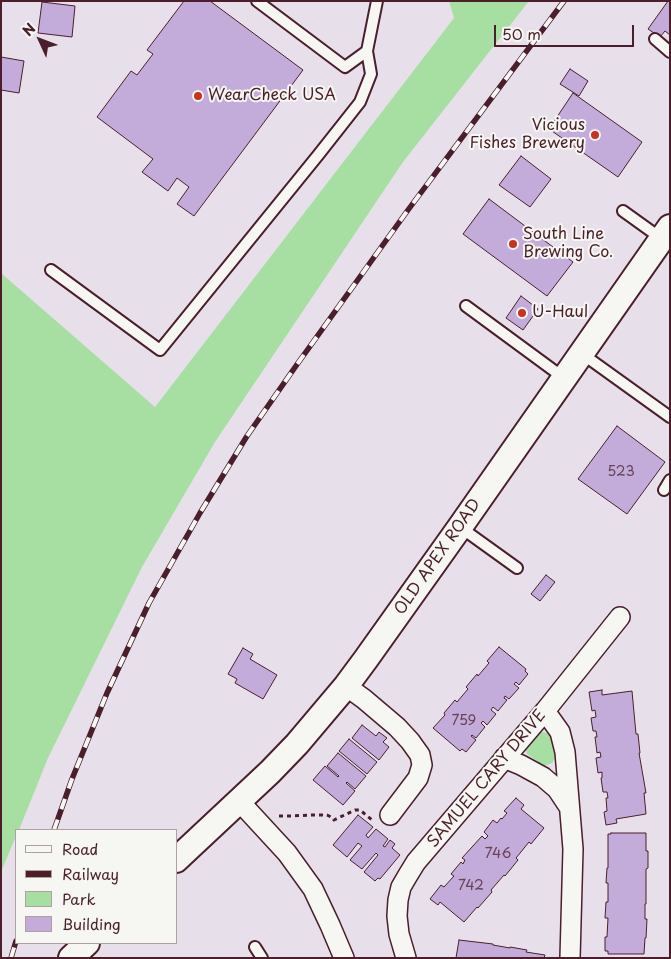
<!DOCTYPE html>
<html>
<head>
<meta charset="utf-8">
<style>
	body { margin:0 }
	#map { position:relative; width:671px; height:959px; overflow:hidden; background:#e7e0eb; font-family:"Playpen Sans",sans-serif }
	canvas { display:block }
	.frame { position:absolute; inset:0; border:2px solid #4a1f2b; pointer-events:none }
	.legend { position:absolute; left:15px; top:829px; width:162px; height:115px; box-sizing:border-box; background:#f6f6f2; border:1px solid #b1a0a2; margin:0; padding:6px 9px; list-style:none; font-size:15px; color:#4a1f2b }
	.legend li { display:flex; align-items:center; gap:10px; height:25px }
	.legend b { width:25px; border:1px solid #b1a0a2 }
	.north { position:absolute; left:15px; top:15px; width:50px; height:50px; -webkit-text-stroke:4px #f6f6f2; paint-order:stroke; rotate:313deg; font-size:14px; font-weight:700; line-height:20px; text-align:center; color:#4a1f2b }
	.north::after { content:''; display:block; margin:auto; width:18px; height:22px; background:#4a1f2b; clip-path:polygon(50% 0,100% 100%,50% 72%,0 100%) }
	.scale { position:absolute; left:494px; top:25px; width:140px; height:22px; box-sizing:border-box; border:2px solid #4a1f2b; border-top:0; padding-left:6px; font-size:15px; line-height:18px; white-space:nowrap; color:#4a1f2b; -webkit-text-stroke:4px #f6f6f2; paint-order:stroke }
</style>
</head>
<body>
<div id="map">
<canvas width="671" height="959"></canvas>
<div class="frame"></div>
<ul class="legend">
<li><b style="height:6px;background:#f6f6f2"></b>Road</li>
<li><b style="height:6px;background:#4a1f2b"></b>Railway</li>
<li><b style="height:14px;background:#a7dfa3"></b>Park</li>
<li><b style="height:14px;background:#c4acda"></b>Building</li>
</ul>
<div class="north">N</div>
<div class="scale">50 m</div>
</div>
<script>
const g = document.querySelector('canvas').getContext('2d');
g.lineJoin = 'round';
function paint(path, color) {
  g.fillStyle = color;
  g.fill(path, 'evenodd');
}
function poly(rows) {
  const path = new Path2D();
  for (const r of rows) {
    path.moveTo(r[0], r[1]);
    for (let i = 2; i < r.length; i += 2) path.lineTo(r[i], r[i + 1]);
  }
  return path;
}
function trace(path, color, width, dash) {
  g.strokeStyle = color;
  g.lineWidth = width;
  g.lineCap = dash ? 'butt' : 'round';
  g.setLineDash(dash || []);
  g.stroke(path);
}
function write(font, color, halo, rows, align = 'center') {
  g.font = font + ' "Playpen Sans",sans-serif';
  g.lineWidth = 4;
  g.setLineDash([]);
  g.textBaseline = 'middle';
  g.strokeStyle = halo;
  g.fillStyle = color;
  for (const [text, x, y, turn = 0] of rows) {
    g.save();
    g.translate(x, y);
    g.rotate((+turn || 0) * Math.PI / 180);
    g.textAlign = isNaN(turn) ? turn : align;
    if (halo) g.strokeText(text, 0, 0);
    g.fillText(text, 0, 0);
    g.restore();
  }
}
paint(poly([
	[449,1,529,1,403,162,215,442,142,567,48,758,19,830,16,830,16,836,1,872,1,273,155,407,454,18],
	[544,732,551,735,555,758,552,763,544,766,527,754,526,751,528,742,536,733]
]), '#a7dfa3');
const building = poly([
	[184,1,210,1,303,70,194,216,177,204,189,187,177,178,168,191,142,172,153,159,97,117,131,71,137,75,153,54,147,50,184,1],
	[668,1,670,1,670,35,665,31,660,37,648,29,668,1],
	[42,2,75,6,72,37,38,33,42,2],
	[1,57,24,61,19,93,1,90,1,57],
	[570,69,588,81,579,96,560,84,570,69],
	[573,93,642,142,618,177,549,129,573,93],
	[521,156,551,179,530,207,499,185,521,156],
	[489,199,573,262,547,296,463,234,489,199],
	[521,296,538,309,523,330,506,318,521,296],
	[617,426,665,462,627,514,578,479,617,426],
	[546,575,555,582,540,601,531,594,546,575],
	[499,647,526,669,525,671,528,674,519,685,516,682,514,684,519,688,509,699,505,696,504,698,507,700,498,711,493,707,491,710,496,714,487,725,483,721,481,723,485,727,476,738,472,735,471,736,476,740,466,752,462,749,460,751,433,728,445,715,444,713,455,700,457,702,468,689,466,687,477,674,478,676,489,663,487,661,499,647],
	[243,648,253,654,250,659,277,675,263,699,235,683,237,679,228,674,243,648],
	[602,690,602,695,632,691,636,734,638,734,640,753,639,753,646,793,644,793,646,814,616,819,617,823,606,825,604,812,607,811,606,798,608,798,607,792,603,792,601,778,602,778,602,772,598,773,596,758,601,757,600,752,597,753,595,737,597,737,596,731,593,731,591,718,596,717,595,710,592,711,589,692,602,690],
	[362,725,376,736,379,732,387,738,383,742,389,747,379,760,352,738,362,725],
	[349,739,377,762,367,774,339,751,349,739],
	[338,753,366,776,355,789,347,782,346,783,355,791,343,805,313,780,325,766,338,777,339,776,327,766,338,753],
	[516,798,524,805,521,809,544,828,531,844,529,842,516,858,518,860,505,876,504,875,491,890,492,892,478,908,477,907,464,922,440,902,438,905,430,899,441,885,444,887,454,876,451,874,461,862,463,864,465,860,462,858,482,836,485,839,488,836,484,832,493,820,497,823,501,818,502,819,507,813,504,811,516,798],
	[358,815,373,827,366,835,368,838,376,829,388,839,383,846,385,847,390,840,395,844,392,848,400,855,380,879,378,878,375,881,364,872,378,855,376,853,362,869,350,860,362,846,358,843,347,857,333,845,358,815],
	[611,833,646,833,646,851,648,851,648,868,646,869,646,904,645,904,645,919,647,919,646,938,645,938,644,954,608,954,608,951,605,951,605,937,607,937,608,918,605,918,606,902,608,902,608,883,606,883,607,868,608,868,608,834,611,834,611,833],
	[459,940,493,944,493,945,510,948,510,947,527,950,526,952,545,955,544,958,456,958,459,940]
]);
paint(building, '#c4acda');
trace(building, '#4a1f2b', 1);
const service = poly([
	[257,1,345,67,367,51,377,1],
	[655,39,670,52],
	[623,211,662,239],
	[51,270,160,350,319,154,360,102,371,74,367,51],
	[466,306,564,378],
	[581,353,670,417],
	[664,490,670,480],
	[460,527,517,568],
	[255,947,262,958]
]);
const minor = poly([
	[346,686,364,699,397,727,410,741,420,755,422,765,418,778,390,815],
	[545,711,560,732,565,752,573,849,570,958],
	[504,758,521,765,543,777,557,789,569,807],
	[240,802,287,853,313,889,330,925,344,958],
	[406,958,399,934,397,916,398,900,401,887,408,875,416,862,545,711,620,617]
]);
const tertiary = poly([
	[176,860,270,772,297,744,346,686,366,659,460,527,670,227],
	[71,958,87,943]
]);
trace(service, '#4a1f2b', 14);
trace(minor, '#4a1f2b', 22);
trace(tertiary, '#4a1f2b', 28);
trace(poly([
	[279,816,291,816,311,815,327,815,333,818,334,820,355,810,360,810,372,820]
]), '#4a1f2b', 3, [4, 4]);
trace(service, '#f6f6f2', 10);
trace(minor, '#f6f6f2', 19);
trace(tertiary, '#f6f6f2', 24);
const rail = poly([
	[54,830,72,779,107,693,149,603,200,513,247,436,298,363,408,210,564,1],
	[11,958,16,941]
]);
trace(rail, '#4a1f2b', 5.5);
trace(rail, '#f6f6f2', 4, [11]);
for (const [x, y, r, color] of [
	[198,96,5,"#c8321e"],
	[595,135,5,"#c8321e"],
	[513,244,5,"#c8321e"],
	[522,313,5,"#c8321e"]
]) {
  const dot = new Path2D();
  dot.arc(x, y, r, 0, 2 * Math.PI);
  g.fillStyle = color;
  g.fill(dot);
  trace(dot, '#f6f6f2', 2);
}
write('14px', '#684257', null, [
	["523",621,472],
	["759",464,721],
	["746",498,854],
	["742",471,886]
]);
write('16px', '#4a1f2b', '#f6f6f2', [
	["WearCheck USA",208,96],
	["Vicious",585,126,"right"],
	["Fishes Brewery",585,144,"right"],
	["South Line",523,235],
	["Brewing Co.",523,253],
	["U-Haul",532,313]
], 'left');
write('16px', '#4a1f2b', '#f6f6f2', [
	["OLD APEX ROAD",438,557,-55],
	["SAMUEL CARY DRIVE",487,779,-50]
]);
</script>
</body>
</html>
